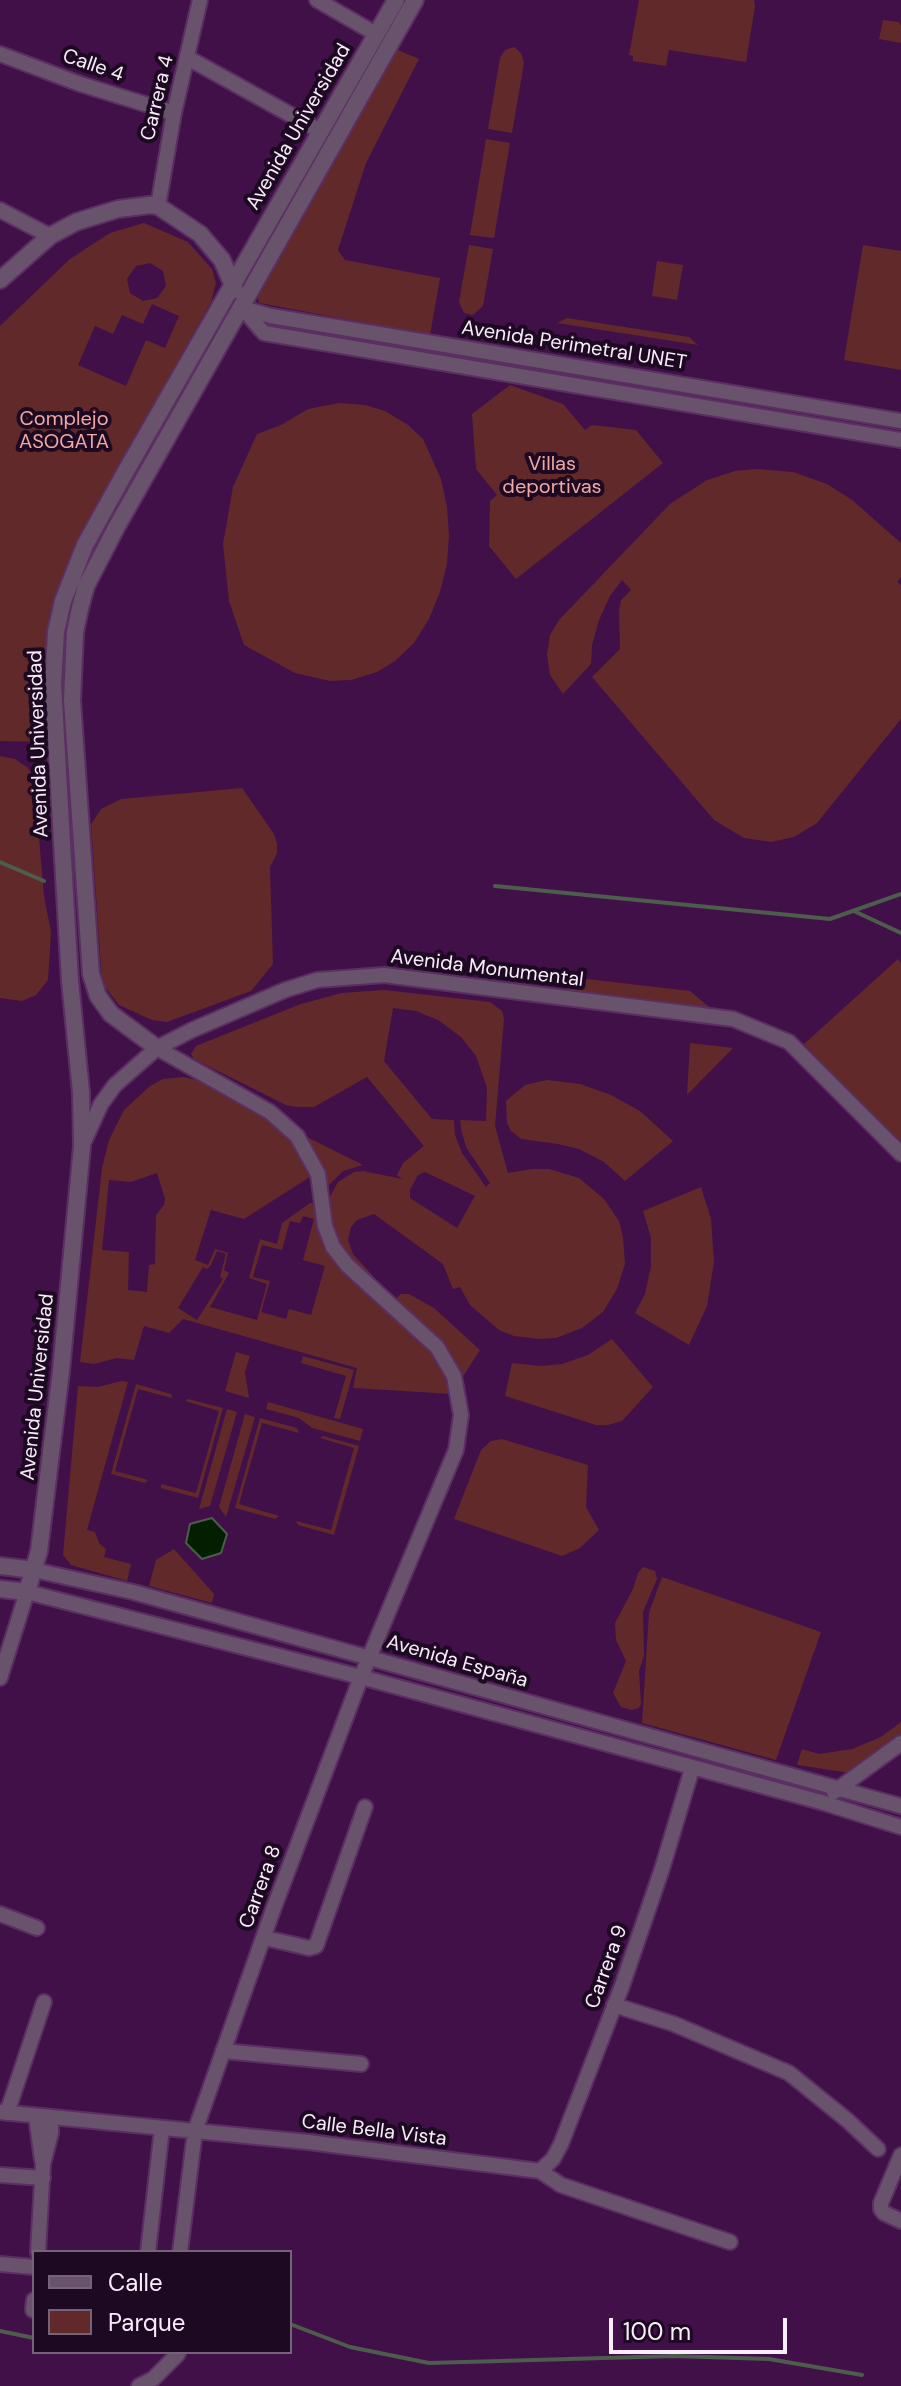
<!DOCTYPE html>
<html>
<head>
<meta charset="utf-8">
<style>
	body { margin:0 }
	#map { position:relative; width:901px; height:2386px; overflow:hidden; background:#411049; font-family:"DM Sans",sans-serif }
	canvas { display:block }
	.legend { position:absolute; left:32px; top:2250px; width:260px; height:104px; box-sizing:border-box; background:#1d0921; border:2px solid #756478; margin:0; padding:10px 14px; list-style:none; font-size:24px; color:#f9edfb }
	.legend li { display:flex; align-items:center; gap:16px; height:40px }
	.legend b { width:40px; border:2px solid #756478 }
	.scale { position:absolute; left:609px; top:2318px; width:178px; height:36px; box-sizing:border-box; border:4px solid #f9edfb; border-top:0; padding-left:10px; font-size:24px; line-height:28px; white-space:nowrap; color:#f9edfb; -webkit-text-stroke:6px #1d0921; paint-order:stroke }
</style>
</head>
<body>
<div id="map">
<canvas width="901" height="2386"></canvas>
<ul class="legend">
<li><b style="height:10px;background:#68526c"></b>Calle</li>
<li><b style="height:22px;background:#61292a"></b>Parque</li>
</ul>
<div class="scale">100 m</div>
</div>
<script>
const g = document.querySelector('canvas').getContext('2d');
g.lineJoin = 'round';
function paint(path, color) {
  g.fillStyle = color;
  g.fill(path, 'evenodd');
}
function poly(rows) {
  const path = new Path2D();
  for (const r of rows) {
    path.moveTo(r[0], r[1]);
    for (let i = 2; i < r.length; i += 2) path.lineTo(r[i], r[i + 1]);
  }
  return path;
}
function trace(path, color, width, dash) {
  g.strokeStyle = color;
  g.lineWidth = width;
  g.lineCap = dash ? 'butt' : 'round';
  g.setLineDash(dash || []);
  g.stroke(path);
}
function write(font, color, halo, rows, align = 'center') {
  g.font = font + ' "DM Sans",sans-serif';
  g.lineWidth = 8;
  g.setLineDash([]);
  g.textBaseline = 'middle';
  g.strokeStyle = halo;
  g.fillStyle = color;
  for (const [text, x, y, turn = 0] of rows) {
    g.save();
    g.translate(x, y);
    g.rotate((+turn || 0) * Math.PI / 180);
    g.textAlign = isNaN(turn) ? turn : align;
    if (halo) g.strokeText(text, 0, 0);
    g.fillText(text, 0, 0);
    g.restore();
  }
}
paint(poly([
	[639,0,754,0,755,6,746,62,669,50,666,66,633,61,633,56,629,55],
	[883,20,899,22,901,26,901,43,879,39],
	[514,47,521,53,524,63,512,133,488,129,500,58,505,50],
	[393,48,419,59,366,163,338,250,345,260,440,278,430,335,259,303,257,293],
	[486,139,510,143,494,238,470,235],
	[144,223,188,242,212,269,216,283,211,302,89,521,66,573,49,638,44,699,45,742,0,741,0,326,70,259,110,233],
	[150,263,163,271,166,286,157,298,143,301,130,293,127,279,136,266],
	[152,304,179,316,165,348,146,340,126,386,78,365,95,326,113,334,122,315,143,324],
	[469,245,493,249,483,306,473,315,464,313,459,302],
	[863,245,901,251,901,370,844,360],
	[657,261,683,265,677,300,652,296],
	[567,318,689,337,698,345,557,323],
	[510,385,563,404,585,430,592,425,636,430,663,463,516,579,489,546,490,501,497,495,476,469,472,414],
	[339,403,365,405,385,411,408,425,423,439,441,479,447,507,449,535,447,564,440,592,429,619,414,643,395,661,377,672,351,680,330,681,295,673,244,645,229,601,223,544,233,487,257,434,281,425,308,409],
	[756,469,793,472,827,484,852,500,901,543,901,577,897,582,901,585,901,719,817,823,794,837,771,842,744,838,714,820,592,677,620,649,619,611,621,600,631,590,622,580,610,596,599,620,592,645,591,664,563,694,550,675,547,655,550,635,559,620,670,504,707,480,735,471],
	[0,756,15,759,28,768,34,778,44,896,51,932,48,980,36,995,22,1001,0,998],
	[242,788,274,834,277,844,277,853,270,867,273,964,251,991,167,1022,152,1020,119,1005,102,983,91,824,101,809,121,799],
	[898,959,901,963,901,1147,804,1044],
	[587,979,690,991,720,1016,554,995],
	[384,990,490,1002,502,1011,504,1019,495,1126,508,1173,532,1169,549,1169,579,1178,604,1199,619,1221,623,1237,625,1264,617,1289,603,1312,582,1328,556,1338,540,1339,514,1336,499,1330,470,1305,460,1287,453,1289,443,1264,374,1214,357,1220,351,1227,348,1240,353,1254,373,1276,372,1281,335,1250,327,1202,338,1182,354,1172,363,1171,402,1179,397,1175,403,1163,424,1146,367,1077,314,1107,296,1107,286,1105,194,1059,191,1054,196,1046,301,1004,342,993],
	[393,1008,416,1011,438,1020,461,1037,476,1056,487,1088,486,1121,460,1120,461,1129,466,1147,490,1183,486,1187,462,1153,455,1135,454,1120,432,1119,384,1061],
	[425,1172,475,1196,457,1228,410,1198,410,1190,418,1175],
	[690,1043,733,1048,687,1095],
	[184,1077,196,1080,257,1111,290,1135,313,1175,244,1219,211,1210,195,1260,208,1265,215,1249,228,1253,224,1270,229,1273,210,1307,257,1320,267,1284,249,1278,260,1239,277,1244,282,1223,310,1203,318,1204,320,1228,422,1338,444,1368,452,1394,353,1388,357,1368,183,1319,169,1333,144,1326,134,1360,117,1358,94,1364,80,1362,102,1168,109,1140,124,1110,150,1086,163,1079],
	[157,1173,165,1199,164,1205,156,1215,155,1264,149,1265,147,1292,128,1290,129,1252,102,1250,109,1180,131,1182],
	[303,1216,314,1219,303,1260,325,1266,311,1315,289,1309,286,1319,261,1312,270,1281,253,1277,262,1245,282,1250,290,1221,300,1223],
	[217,1251,226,1254,220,1277,223,1279,197,1320,178,1308,203,1267,207,1269,211,1265],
	[547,1080,580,1084,611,1095,640,1111,673,1141,625,1181,604,1162,579,1149,558,1144,521,1139,511,1131,507,1123,506,1101,525,1085],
	[305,1136,363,1165,343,1171,328,1186,319,1160],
	[701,1187,711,1219,714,1262,707,1306,689,1345,635,1313,645,1294,651,1266,651,1238,643,1211],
	[401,1294,409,1294,434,1308,480,1350,462,1378,450,1367,394,1300],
	[612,1339,653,1387,622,1421,608,1425,596,1425,505,1396,512,1363,541,1366,562,1364,588,1355],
	[236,1352,250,1356,245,1372,249,1398,225,1391],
	[303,1356,354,1370,340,1419,334,1418,346,1376,301,1363],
	[121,1381,128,1382,87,1530,95,1532,99,1543,106,1549,104,1557,131,1564,127,1581,71,1565,63,1555,78,1386,98,1387],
	[136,1384,171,1394,172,1398,138,1389,115,1471,148,1480,145,1483,111,1474],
	[188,1399,223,1408,198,1498,161,1488,161,1484,196,1493,219,1411,185,1401],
	[268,1402,363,1429,360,1441,312,1428,299,1418,266,1409],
	[227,1409,237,1412,210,1506,199,1509],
	[245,1414,255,1417,226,1517,219,1507],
	[260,1418,297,1428,299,1433,262,1423,239,1504,279,1516,275,1519,235,1508],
	[323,1436,359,1446,334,1535,298,1525,296,1521,331,1530,354,1448,320,1438],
	[502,1439,588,1465,586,1507,599,1530,580,1548,562,1556,454,1519,481,1450,491,1441],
	[174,1549,214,1594,212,1603,149,1586,156,1560],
	[643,1567,655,1571,657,1579,643,1612,644,1656,639,1671,641,1704,639,1708,632,1710,621,1707,613,1693,626,1661,616,1640,615,1623,633,1589,638,1573],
	[662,1577,821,1632,776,1760,642,1723,649,1613],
	[901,1722,901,1743,857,1774,797,1765,802,1749,819,1754,852,1749,881,1737]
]), '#61292a');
const water = poly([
	[212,1518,227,1534,221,1553,202,1559,186,1543,190,1524,212,1518]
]);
paint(water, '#021f01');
trace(water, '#4c5d4c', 2);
trace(poly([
	[0,862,44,881],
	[495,886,830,919,901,894],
	[856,912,901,933],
	[290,2324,350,2347,429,2363,674,2356,769,2359,862,2375],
	[0,2331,34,2338]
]), '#4c5d4c', 4);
const minor = poly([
	[317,0,376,34],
	[0,54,80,84,174,113],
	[188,58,320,131],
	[158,206,174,113,200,0],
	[0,210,50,236],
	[242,308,264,333,901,440],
	[242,308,271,316,901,421],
	[157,1048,270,1112,297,1136,318,1174,325,1226,333,1247,347,1265,437,1347,454,1376,461,1415,456,1450,361,1677,273,1910,195,2131,180,2252],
	[82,1146,101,1104,115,1085,157,1048,192,1030,285,990,317,980,384,975,733,1019,789,1042,901,1154],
	[34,1570,133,1592,901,1806],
	[0,1678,27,1592,361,1677,821,1802,901,1827],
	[834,1792,901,1743],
	[0,1914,37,1928],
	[265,1938,309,1948,316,1946,365,1807],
	[614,2005,674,2024,789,2073,847,2120,878,2149],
	[223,2051,361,2064],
	[0,2112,308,2142,540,2171,561,2185,730,2242],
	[7,2113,44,2002],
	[36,2116,42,2160],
	[901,2155,881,2203,881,2209,884,2213,901,2221],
	[540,2171,553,2159,561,2144,622,1986,662,1869,692,1769],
	[0,2175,43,2178],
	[38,2252,43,2164,51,2133,51,2117],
	[148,2252,162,2128],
	[0,2264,34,2267],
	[33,2310,34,2300],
	[139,2386,153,2379,178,2354]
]);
const tertiary = poly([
	[0,280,50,236,76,222,118,209,150,205,158,206,200,234,222,260,235,290],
	[157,1048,111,1014,98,996,91,974,72,700,75,632,80,608,86,586,117,526,415,0],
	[0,1566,34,1570],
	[0,1589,27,1592,39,1551,61,1371,82,1146,81,1092,70,981,53,684,56,632,63,601,85,545,126,471,396,0]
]);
trace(minor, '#5b2f62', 18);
trace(tertiary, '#5b2f62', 20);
trace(minor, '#68526c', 14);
trace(tertiary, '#68526c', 16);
write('20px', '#f9edfb', '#1d0921', [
	["Calle 4",93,66,19],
	["Carrera 4",158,98,-77],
	["Avenida Universidad",299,127,-60],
	["Avenida Perimetral UNET",574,346,9],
	["Avenida Universidad",39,744,-92],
	["Avenida Monumental",487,969,7],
	["Avenida Universidad",38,1387,-84],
	["Avenida España",457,1662,16],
	["Carrera 8",261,1887,-70],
	["Carrera 9",607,1967,-70],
	["Calle Bella Vista",374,2131,7]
]);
write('20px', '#f1a8a5', '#1d0921', [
	["Complejo",64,420],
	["ASOGATA",64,443],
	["Villas",552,465],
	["deportivas",552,488]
]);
</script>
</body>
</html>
